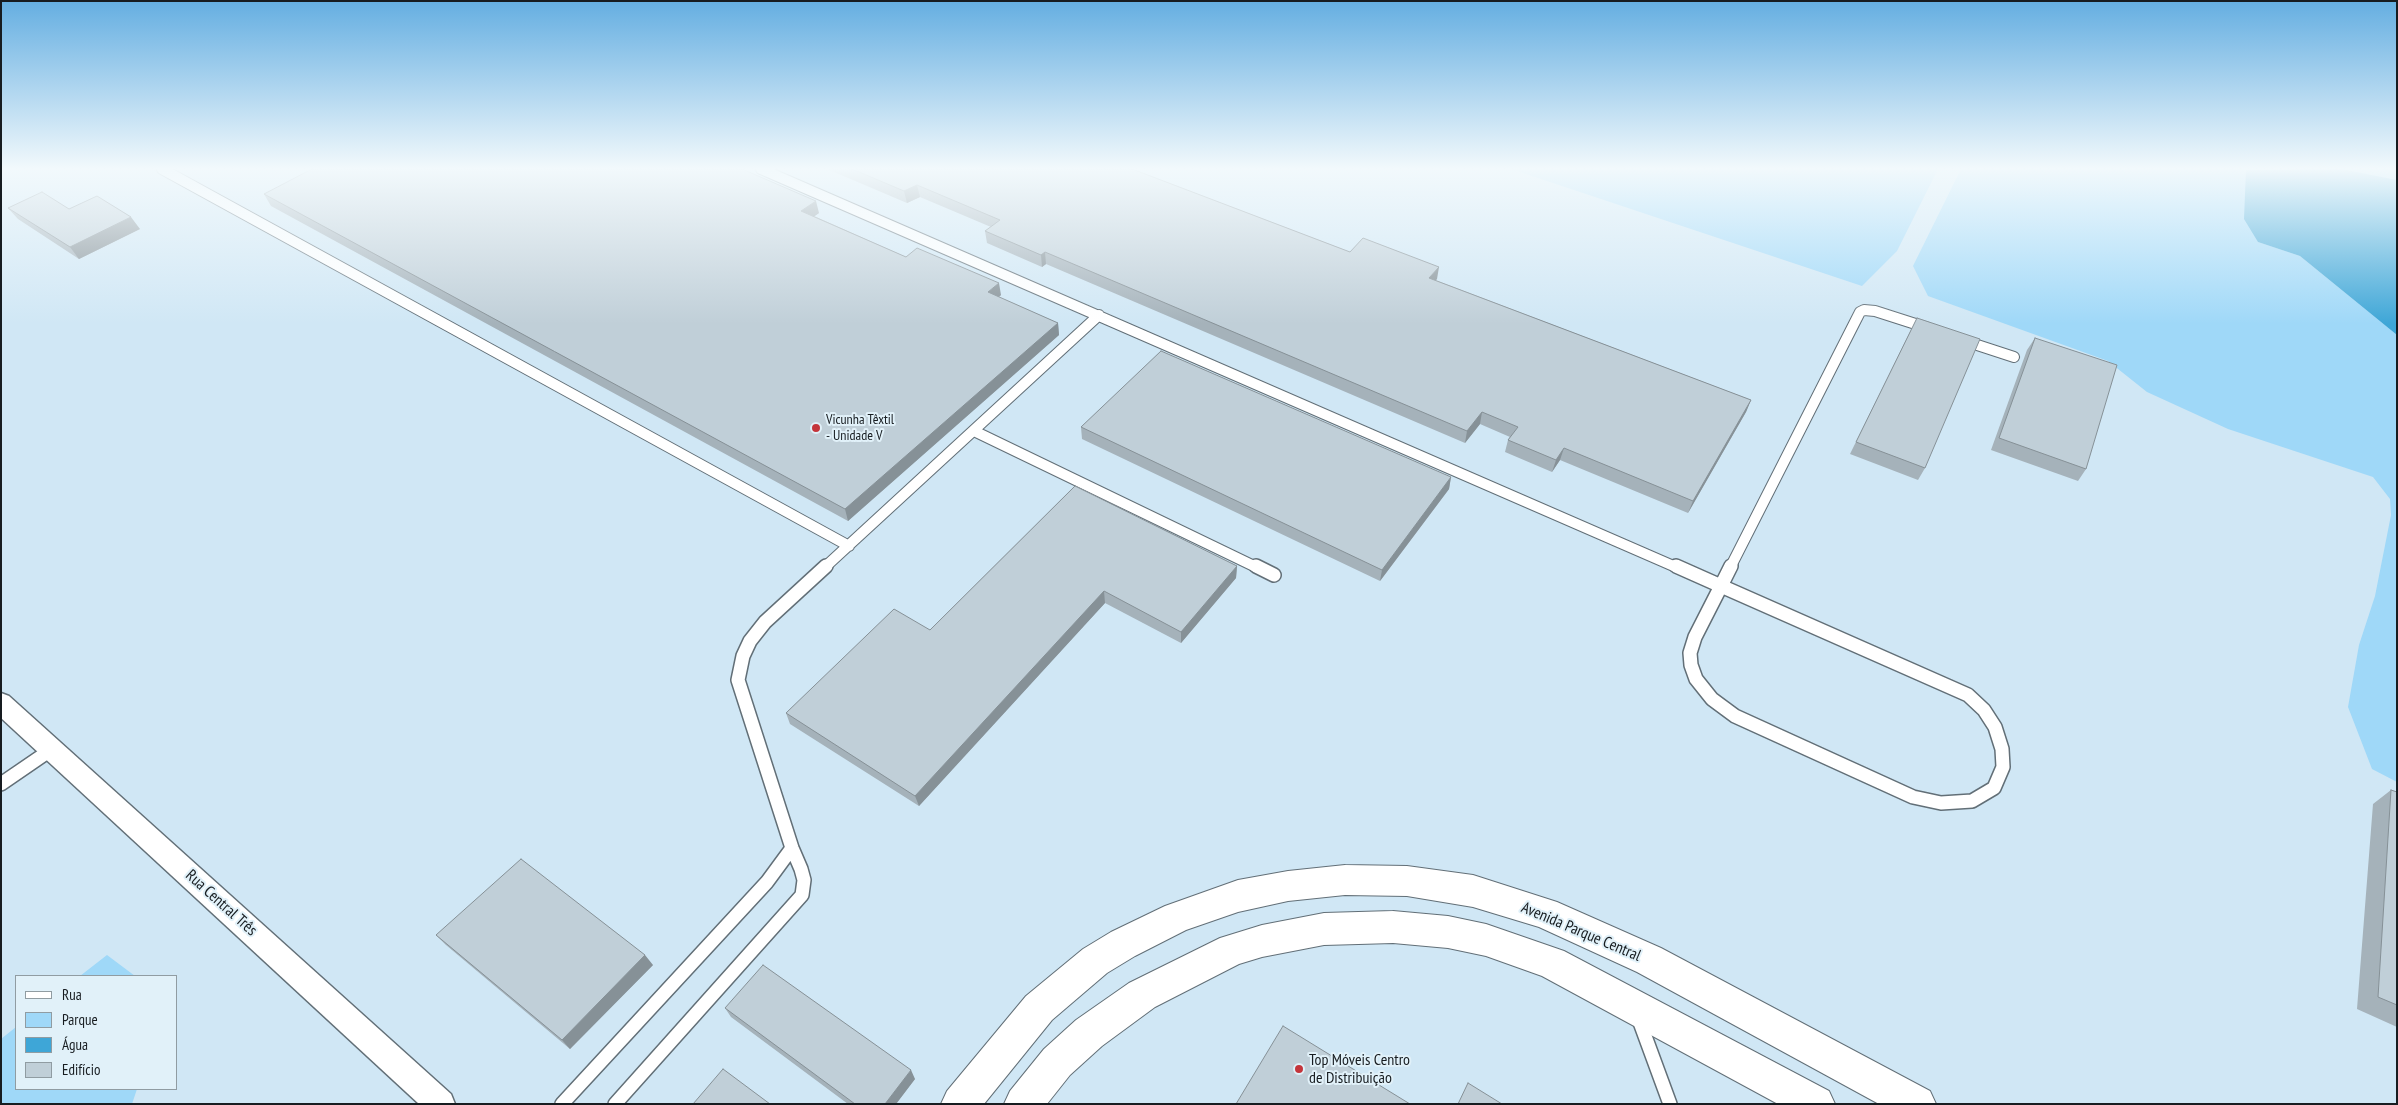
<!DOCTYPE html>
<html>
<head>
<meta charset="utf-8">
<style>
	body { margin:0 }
	#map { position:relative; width:2398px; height:1105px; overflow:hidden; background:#e1f1f9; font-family:"PT Sans Narrow",sans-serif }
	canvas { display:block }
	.frame { position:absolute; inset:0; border:2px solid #171c20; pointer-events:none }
	.legend { position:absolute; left:15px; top:975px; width:162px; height:115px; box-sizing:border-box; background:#e1f1f9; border:1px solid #909ca2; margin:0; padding:6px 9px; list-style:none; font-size:15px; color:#171c20 }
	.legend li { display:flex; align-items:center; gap:10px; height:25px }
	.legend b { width:25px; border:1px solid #909ca2 }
</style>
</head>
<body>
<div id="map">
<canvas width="2398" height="1105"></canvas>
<div class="frame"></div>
<ul class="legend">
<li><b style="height:6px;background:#fff"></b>Rua</li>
<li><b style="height:14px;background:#9fd8f8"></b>Parque</li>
<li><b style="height:14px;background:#3ea6d7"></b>Água</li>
<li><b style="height:14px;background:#c0cfd8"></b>Edifício</li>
</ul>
</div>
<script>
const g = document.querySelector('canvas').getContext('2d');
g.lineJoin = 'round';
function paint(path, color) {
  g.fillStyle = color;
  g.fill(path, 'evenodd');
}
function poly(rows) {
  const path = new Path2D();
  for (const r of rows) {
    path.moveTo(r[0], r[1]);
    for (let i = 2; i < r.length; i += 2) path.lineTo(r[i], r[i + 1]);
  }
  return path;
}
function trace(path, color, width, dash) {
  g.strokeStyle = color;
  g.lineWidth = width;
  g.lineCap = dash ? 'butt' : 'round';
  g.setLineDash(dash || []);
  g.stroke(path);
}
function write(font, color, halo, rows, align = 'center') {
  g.font = font + ' "PT Sans Narrow",sans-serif';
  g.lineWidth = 4;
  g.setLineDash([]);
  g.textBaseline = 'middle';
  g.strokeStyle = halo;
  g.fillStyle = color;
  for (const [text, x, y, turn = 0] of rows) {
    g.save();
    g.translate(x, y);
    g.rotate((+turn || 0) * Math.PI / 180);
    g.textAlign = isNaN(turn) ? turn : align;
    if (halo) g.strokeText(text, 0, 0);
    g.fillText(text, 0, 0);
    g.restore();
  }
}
paint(poly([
	[1,169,2397,169,2397,1104,1,1104],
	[16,976,176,976,176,1089,16,1089]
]), '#d0e7f5');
paint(poly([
	[1511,169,1938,169,1897,251,1862,286],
	[1961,169,2250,169,2246,170,2258,242,2300,256,2397,335,2397,782,2372,769,2348,707,2359,645,2375,596,2391,515,2390,499,2373,477,2228,429,2147,392,2108,361,1928,296,1913,266],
	[2341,169,2397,169,2397,180,2359,174],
	[107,955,135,976,80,976],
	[16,1027,16,1089,137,1089,132,1104,1,1104,1,1039]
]), '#9fd8f8');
paint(poly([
	[2341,169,2397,180,2397,335,2300,256,2258,242,2244,219,2246,170]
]), '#3ea6d7');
const serviceFar1 = poly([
	[162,169,849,546],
	[761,169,1678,568],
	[1965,341,2014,357],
	[974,431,1258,568],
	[824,568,1099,315],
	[1730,568,1860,312,1864,310,1875,311,1928,328]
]);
const service = poly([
	[1256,566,1274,575],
	[1676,566,1721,586],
	[1721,586,1968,695,1984,710,1995,727,2002,749,2003,767,1994,788,1972,801,1941,803,1913,797,1735,716,1712,699,1696,679,1691,665,1690,653,1695,637,1721,586],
	[1721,586,1731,566],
	[1,784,52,749],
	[1638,1017,1670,1104],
	[562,1104,767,882,792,848],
	[615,1104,802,895,804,880,801,869,792,848,738,680,743,656,750,641,765,622,826,566]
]);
const minor = poly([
	[1,693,9,696,451,1094,455,1104,419,1104,1,718,1,693]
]);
const primary = poly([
	[1345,865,1407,866,1473,875,1557,902,1661,948,1930,1091,1936,1104,1879,1104,1637,972,1539,927,1473,907,1407,896,1345,895,1288,901,1238,912,1186,930,1135,956,1107,973,1052,1020,984,1104,941,1104,947,1091,1026,996,1083,949,1111,932,1165,906,1238,880,1288,871,1345,865],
	[1393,911,1448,916,1486,924,1564,951,1829,1091,1835,1104,1778,1104,1542,976,1486,956,1448,948,1393,943,1324,945,1262,957,1239,964,1155,1007,1102,1046,1070,1075,1047,1104,1004,1104,1010,1091,1044,1049,1076,1020,1129,983,1220,938,1262,925,1324,913,1393,911]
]);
trace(serviceFar1, '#626f77', 12);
trace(service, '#626f77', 16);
trace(minor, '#626f77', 3);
trace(primary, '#626f77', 2);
trace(serviceFar1, '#fff', 10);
trace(service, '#fff', 13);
paint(minor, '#fff');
paint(primary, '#fff');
paint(poly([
	[827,169,1132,169,1350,252,1437,279,1435,280,1751,400,1746,412,1688,513,1560,460,1552,472,1505,452,1508,440,1510,437,1480,424,1465,443,1046,264,1042,267,987,243,985,231,991,227,920,197,907,203],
	[264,194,819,213,814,216,906,257,1001,295,999,297,1058,323,1059,335,848,521,271,206],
	[8,208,69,209,140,229,79,259,18,219],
	[1911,330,1925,468,1918,480,1850,454],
	[2035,338,2086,469,2078,481,1991,450,2027,350],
	[1081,427,1451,477,1449,489,1380,581,1082,439],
	[1075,486,1237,566,1236,578,1181,643,1105,603,919,806,790,724,786,713,930,630],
	[2391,790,2397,792,2397,1027,2357,1009,2373,804],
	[436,935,653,965,570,1049,446,945],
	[725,1008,915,1079,896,1104,848,1104,731,1017]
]), '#a5b2ba');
paint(poly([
	[917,185,920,197,907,203,904,191],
	[816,201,819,213,805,223,801,211],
	[131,217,140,229,79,259,70,247],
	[1045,252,1046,264,1042,267,1041,255],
	[1439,267,1437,279,1427,290,1429,278],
	[999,283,1001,295,990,304,988,292],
	[1058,323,1059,335,848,521,845,509],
	[1751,400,1746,412,1688,513,1693,501],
	[1482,412,1480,424,1465,443,1467,431],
	[1564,448,1560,460,1552,472,1556,460],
	[1451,477,1449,489,1380,581,1382,570],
	[1237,566,1236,578,1181,643,1181,632],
	[1104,591,1105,603,919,806,915,796],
	[645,955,653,965,570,1049,562,1040],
	[911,1070,915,1079,896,1104,885,1104]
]), '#869197');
const building = poly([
	[312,169,742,169,816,201,801,211,906,257,917,248,999,283,988,292,1058,323,845,509,264,194,312,169],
	[852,169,1132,169,1350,252,1363,238,1439,267,1429,278,1751,400,1693,501,1564,448,1556,460,1508,440,1518,427,1482,412,1467,431,1045,252,1041,255,985,231,1000,220,917,185,904,191,852,169],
	[42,192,69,209,97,196,131,217,70,247,8,208,42,192],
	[1917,318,1980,339,1925,468,1856,442,1917,318],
	[2035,338,2117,365,2086,469,1999,438,2035,338],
	[1161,351,1451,477,1382,570,1081,427,1161,351],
	[1075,486,1237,566,1181,632,1104,591,915,796,786,713,894,609,930,630,1075,486],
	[2391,790,2397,792,2397,1005,2378,997,2391,790],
	[521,859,645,955,562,1040,436,935,521,859],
	[763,965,911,1070,885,1104,855,1104,725,1008,763,965],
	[1283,1026,1410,1104,1236,1104,1283,1026],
	[723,1069,770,1104,693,1104,723,1069],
	[1468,1083,1502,1104,1458,1104,1468,1083]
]);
paint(building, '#c0cfd8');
trace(building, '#869197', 1);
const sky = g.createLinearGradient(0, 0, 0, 324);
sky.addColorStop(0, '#64aee1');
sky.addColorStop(0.52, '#f2f9fc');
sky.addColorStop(1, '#f2f9fc00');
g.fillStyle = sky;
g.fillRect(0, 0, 2398, 324);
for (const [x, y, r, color] of [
	[816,428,5,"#c4353b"],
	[1299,1069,5,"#c4353b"]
]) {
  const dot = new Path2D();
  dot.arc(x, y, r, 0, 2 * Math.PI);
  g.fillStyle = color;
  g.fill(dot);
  trace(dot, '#e1f1f9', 2);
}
write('14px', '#171c20', '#e1f1f9', [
	["Vicunha Têxtil",826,420],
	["- Unidade V",826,436]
], 'left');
write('16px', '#171c20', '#e1f1f9', [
	["Rua Central Três",221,903,42],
	["Avenida Parque Central",1581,932,23]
]);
write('16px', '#171c20', '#e1f1f9', [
	["Top Móveis Centro",1309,1060],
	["de Distribuição",1309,1078]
], 'left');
</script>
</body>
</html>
